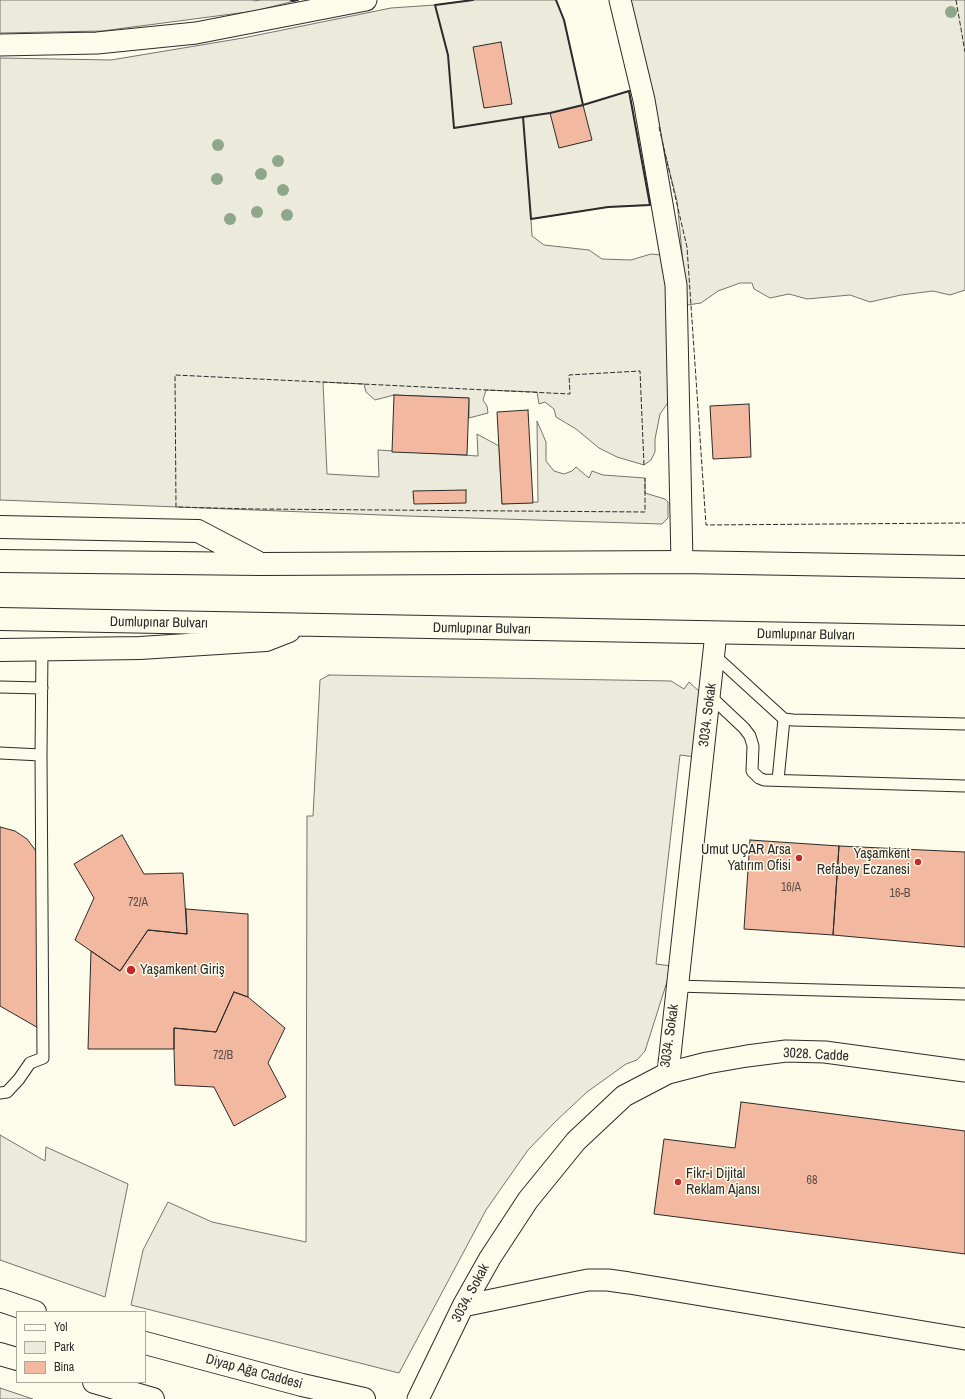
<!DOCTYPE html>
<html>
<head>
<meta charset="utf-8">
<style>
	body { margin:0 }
	#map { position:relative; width:965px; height:1399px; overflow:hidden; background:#fdfbea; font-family:"Archivo Narrow",sans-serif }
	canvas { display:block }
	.legend { position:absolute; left:16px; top:1311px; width:130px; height:72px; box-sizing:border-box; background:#fdfbea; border:1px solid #a9a89e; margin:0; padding:5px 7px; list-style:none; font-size:12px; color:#2b2b2b }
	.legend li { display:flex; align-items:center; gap:8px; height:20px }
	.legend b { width:20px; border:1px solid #a9a89e }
</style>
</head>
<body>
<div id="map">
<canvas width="965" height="1399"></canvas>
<ul class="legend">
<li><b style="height:5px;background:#fdfbea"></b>Yol</li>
<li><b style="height:11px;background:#ecebdb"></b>Park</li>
<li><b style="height:11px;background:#f2b8a0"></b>Bina</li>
</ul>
</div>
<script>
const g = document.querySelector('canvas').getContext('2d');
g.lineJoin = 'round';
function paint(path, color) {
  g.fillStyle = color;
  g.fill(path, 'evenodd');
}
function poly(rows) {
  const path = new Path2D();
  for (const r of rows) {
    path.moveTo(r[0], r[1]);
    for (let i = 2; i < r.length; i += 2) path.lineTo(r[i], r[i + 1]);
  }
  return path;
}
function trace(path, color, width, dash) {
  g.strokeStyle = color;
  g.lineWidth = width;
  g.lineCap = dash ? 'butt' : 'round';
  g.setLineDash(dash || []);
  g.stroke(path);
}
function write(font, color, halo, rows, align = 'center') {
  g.font = font + ' "Archivo Narrow",sans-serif';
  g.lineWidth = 3;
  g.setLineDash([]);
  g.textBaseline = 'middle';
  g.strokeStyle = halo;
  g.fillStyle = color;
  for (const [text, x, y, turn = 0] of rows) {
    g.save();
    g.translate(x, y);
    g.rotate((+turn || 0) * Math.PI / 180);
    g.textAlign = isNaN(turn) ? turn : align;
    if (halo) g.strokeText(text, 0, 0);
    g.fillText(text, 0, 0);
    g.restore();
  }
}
const green = poly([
	[0,0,253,0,254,1,261,0,298,0,255,11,102,31,0,33,0,0],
	[473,0,556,0,564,20,583,105,629,91,650,205,608,207,531,219,532,236,544,245,589,250,602,259,631,260,651,254,661,255,665,262,669,401,660,414,655,439,655,452,651,460,644,465,617,457,599,448,576,429,556,417,554,409,545,402,539,404,537,392,486,390,483,400,487,406,488,413,469,418,469,398,394,395,375,400,366,392,364,384,323,382,327,474,379,477,378,450,478,456,477,434,499,446,502,504,538,502,537,421,546,442,546,461,554,471,564,474,572,471,576,467,589,478,592,471,603,475,645,478,645,493,665,499,668,502,668,518,662,524,407,516,0,500,0,58,111,60,243,38,391,8,435,5,473,0],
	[631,0,965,0,965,290,950,295,933,291,901,295,870,302,850,295,807,299,789,294,770,298,754,289,752,283,740,283,718,291,701,303,687,305,677,201,662,142,649,78,639,42,631,0],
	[329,675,671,681,684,689,689,682,701,693,696,757,680,755,656,964,672,966,645,1051,637,1060,626,1064,587,1092,555,1122,528,1150,486,1210,399,1373,131,1305,143,1250,168,1202,212,1222,306,1242,307,816,313,816,320,680,329,675],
	[0,1135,45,1161,46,1147,128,1184,105,1297,0,1260,0,1135],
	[0,1388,33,1399,0,1399,0,1388]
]);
paint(green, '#ecebdb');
trace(green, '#74746e', 1);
const building = poly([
	[501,42,512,104,484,108,473,47,501,42],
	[583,105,592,140,559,148,550,113,583,105],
	[394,395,469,398,467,455,392,452,394,395],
	[749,404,751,457,713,459,710,406,749,404],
	[528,410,533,503,502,504,497,412,528,410],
	[466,490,466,503,414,504,413,491,466,490],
	[0,827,15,831,27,839,36,851,40,866,40,1029,0,1006,0,827],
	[122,835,144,874,183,873,187,934,148,930,120,971,75,940,94,898,74,864,122,835],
	[750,840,839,846,833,935,744,929,750,840],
	[839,846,965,852,965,947,833,935,839,846],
	[186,909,248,914,248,997,234,992,216,1032,174,1028,174,1049,88,1049,91,951,120,971,148,930,187,934,186,909],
	[234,992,248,997,285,1028,268,1063,286,1097,234,1126,214,1087,175,1085,174,1049,174,1028,216,1032,234,992],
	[741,1102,965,1131,965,1254,654,1214,664,1139,735,1148,741,1102]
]);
paint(building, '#f2b8a0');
trace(building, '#2b2b2b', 1);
const lane = poly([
	[714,655,784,719,793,720,965,724],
	[0,687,42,688],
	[710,696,744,728,750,736,753,746,752,771,759,778,764,780,965,786],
	[0,753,41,755],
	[778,780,784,719],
	[676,986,965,994],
	[0,1093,7,1092,19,1079,30,1063,43,1058,41,755,42,650]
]);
const street = poly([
	[620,0,644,100,676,285,682,562],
	[0,45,97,43,196,33,366,0],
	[668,1073,707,1063,747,1056,786,1051,825,1052,965,1071],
	[463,1306,578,1282,588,1280,608,1280,629,1283,965,1339],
	[418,1399,463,1306,490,1258,528,1200,576,1141,624,1096,668,1073,716,633]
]);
const secondary = poly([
	[0,1300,35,1312],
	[145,1343,302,1385,364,1399],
	[0,1354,17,1359],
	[94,1382,153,1399]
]);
const highway = poly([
	[0,527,198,531,257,562],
	[0,561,261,564,682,562,965,567],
	[0,619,965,637],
	[0,650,140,648,266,640,289,631]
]);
trace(lane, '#2b2b2b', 13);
trace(street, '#2b2b2b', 23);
trace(secondary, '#2b2b2b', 24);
trace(highway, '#2b2b2b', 24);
trace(lane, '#fdfbea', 11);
trace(street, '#fdfbea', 21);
trace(secondary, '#fdfbea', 22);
trace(highway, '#fdfbea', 22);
trace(poly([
	[956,0,965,52],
	[659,127,687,247,706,525,965,523],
	[644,465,640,371,569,375,570,394,175,375,176,507,254,509,645,512,645,478]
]), '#2b2b2b', 1, [5, 2]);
trace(poly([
	[291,0,292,1,298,0],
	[473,0,435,5,448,55,454,128,523,117],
	[556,0,564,20,583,105,582,105],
	[629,91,650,205,608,207,531,219,523,117,550,113,583,105,629,91]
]), '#2b2b2b', 2);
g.fillStyle = '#8ea78a';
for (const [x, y] of [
	[951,12],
	[218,145],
	[278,161],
	[261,174],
	[217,179],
	[283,190],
	[257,212],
	[287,215],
	[230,219]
]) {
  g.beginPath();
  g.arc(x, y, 6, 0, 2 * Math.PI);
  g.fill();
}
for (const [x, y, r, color] of [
	[799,858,4,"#c62828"],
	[918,862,4,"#c62828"],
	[131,970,5,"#c62828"],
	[678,1182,4,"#c62828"]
]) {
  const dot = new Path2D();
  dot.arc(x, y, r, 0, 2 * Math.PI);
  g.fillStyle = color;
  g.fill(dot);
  trace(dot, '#fdfbea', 1.5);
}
write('12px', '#5d4e48', null, [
	["16/A",791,888],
	["16-B",900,894],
	["72/A",138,903],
	["72/B",223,1056],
	["68",812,1181]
]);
write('14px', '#2b2b2b', '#fdfbea', [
	["Dumlupınar Bulvarı",159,623,1],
	["Dumlupınar Bulvarı",482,629,1],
	["Dumlupınar Bulvarı",806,635,1],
	["3034. Sokak",708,715,-83],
	["3034. Sokak",670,1036,-82],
	["3028. Cadde",816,1055,3],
	["3034. Sokak",471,1293,-62],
	["Diyap Ağa Caddesi",254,1372,15]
]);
write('14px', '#2b2b2b', '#fdfbea', [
	["Umut UÇAR Arsa",791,850],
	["Yatırım Ofisi",791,866],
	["Yaşamkent",910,854],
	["Refabey Eczanesi",910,870],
	["Yaşamkent Giriş",140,970,"left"],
	["Fikr-i Dijital",686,1174,"left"],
	["Reklam Ajansı",686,1190,"left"]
], 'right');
</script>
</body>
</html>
